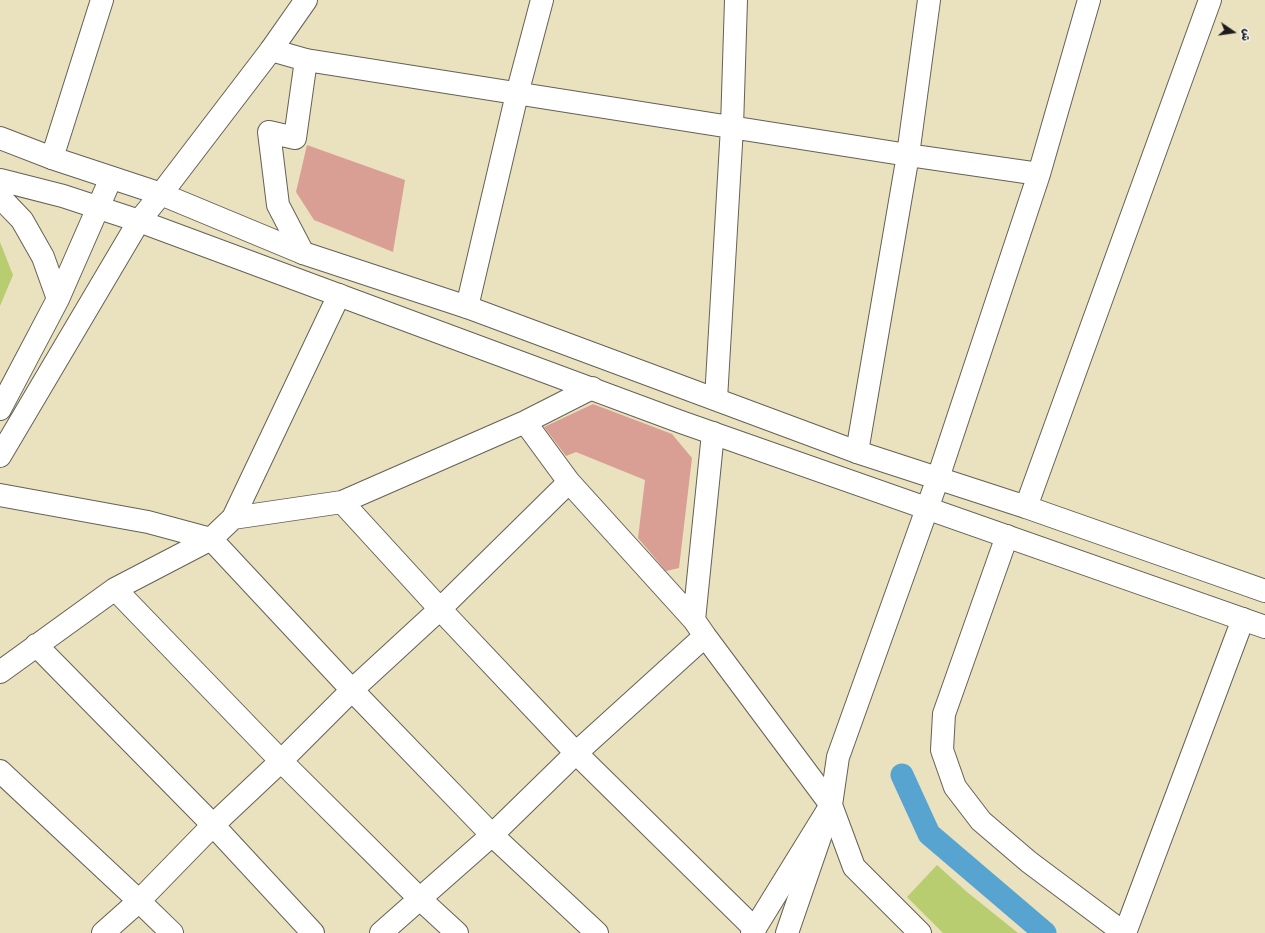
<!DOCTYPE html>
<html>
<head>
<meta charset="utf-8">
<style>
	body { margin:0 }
	#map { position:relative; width:1265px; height:933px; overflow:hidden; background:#eae1bf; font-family:"Gochi Hand","Playpen Sans Arabic",sans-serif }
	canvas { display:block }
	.north { position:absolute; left:1213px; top:12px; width:40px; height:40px; -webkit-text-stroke:3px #f6f6f2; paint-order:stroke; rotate:103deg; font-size:11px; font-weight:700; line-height:16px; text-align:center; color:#1c1c1c }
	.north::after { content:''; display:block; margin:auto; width:14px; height:18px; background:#1c1c1c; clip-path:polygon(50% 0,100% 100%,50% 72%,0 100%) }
</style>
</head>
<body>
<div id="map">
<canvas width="1265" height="933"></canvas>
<div class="north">ش</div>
</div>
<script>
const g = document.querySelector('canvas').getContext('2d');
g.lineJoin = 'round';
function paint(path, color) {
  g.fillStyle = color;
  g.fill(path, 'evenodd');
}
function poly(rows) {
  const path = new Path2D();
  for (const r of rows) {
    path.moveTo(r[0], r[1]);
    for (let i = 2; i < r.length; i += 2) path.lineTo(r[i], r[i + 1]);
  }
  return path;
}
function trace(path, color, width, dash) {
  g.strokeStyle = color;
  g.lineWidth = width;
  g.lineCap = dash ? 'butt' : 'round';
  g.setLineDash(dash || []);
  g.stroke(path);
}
paint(poly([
	[0,242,13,275,0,306],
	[937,865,967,892,1018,933,943,933,907,897]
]), '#b8cc70');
trace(poly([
	[902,775,929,834,1045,933]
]), '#57a4d0', 23);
paint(poly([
	[307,145,405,180,393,252,314,220,296,192],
	[593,404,672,434,692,458,679,568,666,571,638,538,645,480,576,452,566,456,544,427]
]), '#da9f94');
const minor = poly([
	[271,50,306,60,908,155,1039,174],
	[52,158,102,0],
	[303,253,278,205,269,132,295,138,306,60],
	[467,307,517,94,542,0],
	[716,399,732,127,736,0],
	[525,422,569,482,694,620,705,636,831,805,787,933],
	[857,452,908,155,929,0],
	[938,478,1039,174,1089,0],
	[0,495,148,522,211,539,352,690,492,835,597,933],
	[342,502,440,609,576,753,755,929],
	[1026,507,1210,0],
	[233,518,339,295],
	[1007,536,944,714,942,750,955,787,981,821,1029,862,1124,933],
	[115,589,281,761,420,899,457,933],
	[694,620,713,433],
	[36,645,213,825,313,933],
	[0,672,115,589,211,539,233,518,342,502,525,422,592,388],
	[0,771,139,901,172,933],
	[103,933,139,901,213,825,281,761,352,690,440,609,569,482],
	[381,933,492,835,576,753,705,636],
	[1125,933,1243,619]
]);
const secondary = poly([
	[0,138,52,158,161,194,303,253,467,307,857,452,1026,507,1265,591],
	[0,180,63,196,139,221,681,422,1265,627],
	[0,197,22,220,43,257,58,299],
	[0,409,58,299,111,178],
	[0,456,139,221,161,194,271,50,306,0],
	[831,805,854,867,920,933],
	[752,933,831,805,838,757,938,478]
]);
trace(minor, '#646155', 24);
trace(secondary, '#646155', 24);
trace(minor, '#fff', 22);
trace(secondary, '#fff', 22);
</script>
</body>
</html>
